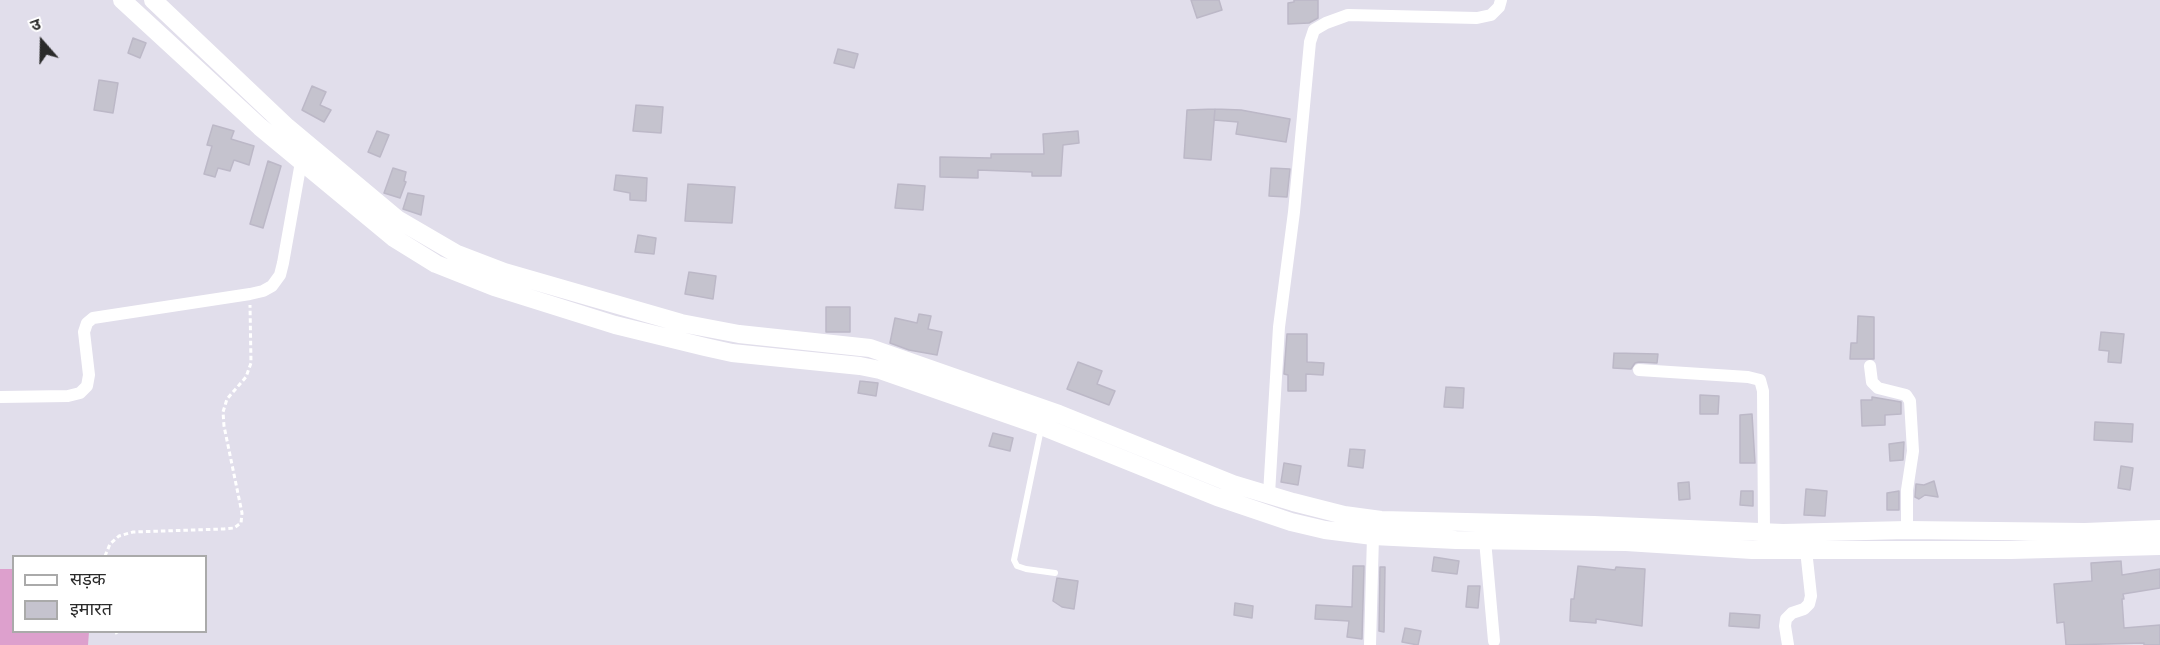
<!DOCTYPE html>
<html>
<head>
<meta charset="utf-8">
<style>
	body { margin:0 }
	#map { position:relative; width:2160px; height:645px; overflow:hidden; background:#e1deeb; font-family:Rubik,"Noto Sans Devanagari",sans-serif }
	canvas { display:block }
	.legend { position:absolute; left:12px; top:555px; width:195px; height:78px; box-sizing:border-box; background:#fff; border:2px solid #aaa; margin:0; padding:8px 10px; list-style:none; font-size:18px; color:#2b2b2b }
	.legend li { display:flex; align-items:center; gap:12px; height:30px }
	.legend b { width:30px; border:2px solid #aaa }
	.north { position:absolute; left:12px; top:12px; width:60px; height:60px; -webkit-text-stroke:4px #fff; paint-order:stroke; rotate:340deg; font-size:16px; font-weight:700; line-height:24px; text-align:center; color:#2b2b2b }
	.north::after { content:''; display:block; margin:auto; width:21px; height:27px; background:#2b2b2b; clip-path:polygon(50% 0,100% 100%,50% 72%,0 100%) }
</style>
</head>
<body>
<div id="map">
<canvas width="2160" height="645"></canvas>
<ul class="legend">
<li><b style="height:8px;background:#fff"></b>सड़क</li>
<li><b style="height:16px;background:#c5c3ce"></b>इमारत</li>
</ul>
<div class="north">उ</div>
</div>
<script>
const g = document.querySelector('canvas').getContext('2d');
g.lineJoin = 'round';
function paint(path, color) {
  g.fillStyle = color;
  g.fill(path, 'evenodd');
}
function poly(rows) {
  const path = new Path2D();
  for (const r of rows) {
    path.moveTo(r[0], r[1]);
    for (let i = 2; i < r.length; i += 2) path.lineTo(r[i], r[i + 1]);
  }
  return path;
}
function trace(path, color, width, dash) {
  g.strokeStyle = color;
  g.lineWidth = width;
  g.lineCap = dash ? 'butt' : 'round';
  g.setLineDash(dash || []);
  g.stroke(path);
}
paint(poly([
	[0,569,13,569,14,632,89,632,88,645,0,645]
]), '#dda0cd');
const building = poly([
	[1191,0,1219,0,1222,10,1197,18,1191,0],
	[1294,0,1318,0,1318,18,1309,23,1288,24,1288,3,1294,2,1294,0],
	[133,38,146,43,140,58,128,53,133,38],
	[838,49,858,54,854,68,834,63,838,49],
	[99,80,118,83,113,113,94,110,99,80],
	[312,86,326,92,320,105,331,110,324,122,302,110,312,86],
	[636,105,663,107,661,133,633,131,636,105],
	[1215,109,1241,110,1290,119,1286,142,1236,134,1238,122,1214,120,1215,109],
	[1215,109,1211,160,1184,158,1187,110,1215,109],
	[213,125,234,131,231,139,254,146,249,165,234,160,230,171,218,168,215,177,204,174,212,146,207,145,213,125],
	[377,131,389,135,380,157,368,152,377,131],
	[1078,131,1079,143,1063,145,1061,176,1032,176,1032,172,978,170,978,178,940,177,940,157,991,158,991,154,1044,154,1043,134,1078,131],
	[268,161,281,166,263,228,250,224,268,161],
	[393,168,406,172,404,181,406,182,400,198,384,193,393,168],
	[1271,168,1290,169,1287,197,1269,196,1271,168],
	[616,175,647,178,646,201,630,200,630,193,614,190,616,175],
	[688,184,735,187,732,223,685,221,688,184],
	[898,184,925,186,923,210,895,208,898,184],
	[408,193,424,196,421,215,403,209,408,193],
	[638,235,656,238,654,254,635,252,638,235],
	[689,272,716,276,713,299,685,294,689,272],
	[826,307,850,307,850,332,826,332,826,307],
	[919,314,931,316,928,329,942,332,937,355,909,350,890,343,895,318,917,323,919,314],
	[1858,316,1874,317,1874,359,1850,359,1851,343,1857,343,1858,316],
	[2101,332,2124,334,2121,363,2108,362,2109,351,2099,350,2101,332],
	[1287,334,1307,334,1307,362,1324,363,1323,375,1306,374,1306,391,1288,391,1288,375,1284,374,1287,334],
	[1614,353,1658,354,1657,363,1639,362,1635,363,1631,369,1613,368,1614,353],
	[1078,362,1102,371,1097,384,1115,391,1109,405,1067,389,1078,362],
	[860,381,878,383,876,396,858,393,860,381],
	[1446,387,1464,388,1463,408,1444,407,1446,387],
	[1700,395,1719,396,1718,414,1700,414,1700,395],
	[1872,397,1901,402,1901,414,1885,415,1885,425,1862,426,1861,400,1872,400,1872,397],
	[1752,414,1755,463,1740,463,1740,415,1752,414],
	[2095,422,2133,424,2132,442,2094,440,2095,422],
	[993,433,1013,438,1010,451,989,446,993,433],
	[1904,442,1903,460,1890,461,1889,444,1904,442],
	[1350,449,1365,450,1363,468,1348,466,1350,449],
	[1284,463,1301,466,1298,485,1281,482,1284,463],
	[2121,466,2133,468,2130,490,2118,488,2121,466],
	[1934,481,1938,497,1925,495,1919,499,1915,497,1916,484,1924,485,1934,481],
	[1689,482,1690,499,1679,500,1678,483,1689,482],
	[1806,489,1827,491,1825,516,1804,515,1806,489],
	[1741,491,1753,491,1753,506,1740,505,1741,491],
	[1899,491,1899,510,1887,510,1887,493,1899,491],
	[1434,557,1459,561,1457,574,1432,571,1434,557],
	[2121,561,2122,575,2160,569,2160,588,2123,594,2124,599,2122,599,2124,628,2160,625,2160,645,2144,645,2144,643,2066,645,2064,622,2057,623,2054,584,2092,581,2091,563,2121,561],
	[1353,566,1364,566,1362,639,1347,637,1349,621,1315,619,1316,605,1352,607,1353,566],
	[1578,566,1615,570,1616,567,1645,569,1642,626,1596,619,1596,623,1570,621,1571,599,1574,599,1578,566],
	[1380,567,1385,567,1384,632,1379,631,1380,567],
	[1057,578,1078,581,1074,609,1062,607,1053,601,1057,578],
	[1468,586,1480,586,1478,608,1466,607,1468,586],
	[1235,603,1253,606,1252,618,1234,615,1235,603],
	[1730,613,1760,615,1759,628,1729,626,1730,613],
	[1405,628,1421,631,1418,645,1402,642,1405,628]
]);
paint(building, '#c5c3ce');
trace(building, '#bcb8c7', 1.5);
trace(poly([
	[105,556,110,544,119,536,133,532,224,529,234,528,241,523,242,513,224,426,223,412,227,399,246,377,251,363,250,305],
	[116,632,117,634]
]), '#fff', 3, [4.5, 3]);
trace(poly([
	[1041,429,1014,560,1017,566,1026,569,1055,573]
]), '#fff', 6);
trace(poly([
	[1870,366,1872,382,1878,388,1906,395,1910,401,1913,451,1907,490,1907,530],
	[1639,370,1748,377,1760,380,1763,391,1764,532],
	[0,397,68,396,80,393,87,386,89,375,84,332,87,323,93,318,250,294,263,291,272,286,280,275,283,263,301,162],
	[1269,494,1279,327,1294,212,1310,42,1314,30,1326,23,1348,15,1477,18,1491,15,1499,7,1501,0],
	[1485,540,1494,641],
	[1370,645,1373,536],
	[1788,645,1785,626,1786,619,1792,613,1804,609,1809,604,1811,596,1806,550]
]), '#fff', 12);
trace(poly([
	[122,0,260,127,394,238,436,264,494,287,615,325,705,347,732,353,860,366,880,370,1041,426,1217,497,1291,522,1325,530,1373,536,1456,540,1626,542,1752,550,2011,550,2160,546],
	[153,0,287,127,397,219,457,254,504,272,681,323,739,334,870,348,1059,414,1233,484,1293,502,1344,515,1381,520,1594,525,1783,533,1907,530,2085,532,2160,529]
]), '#fff', 18);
</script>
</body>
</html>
